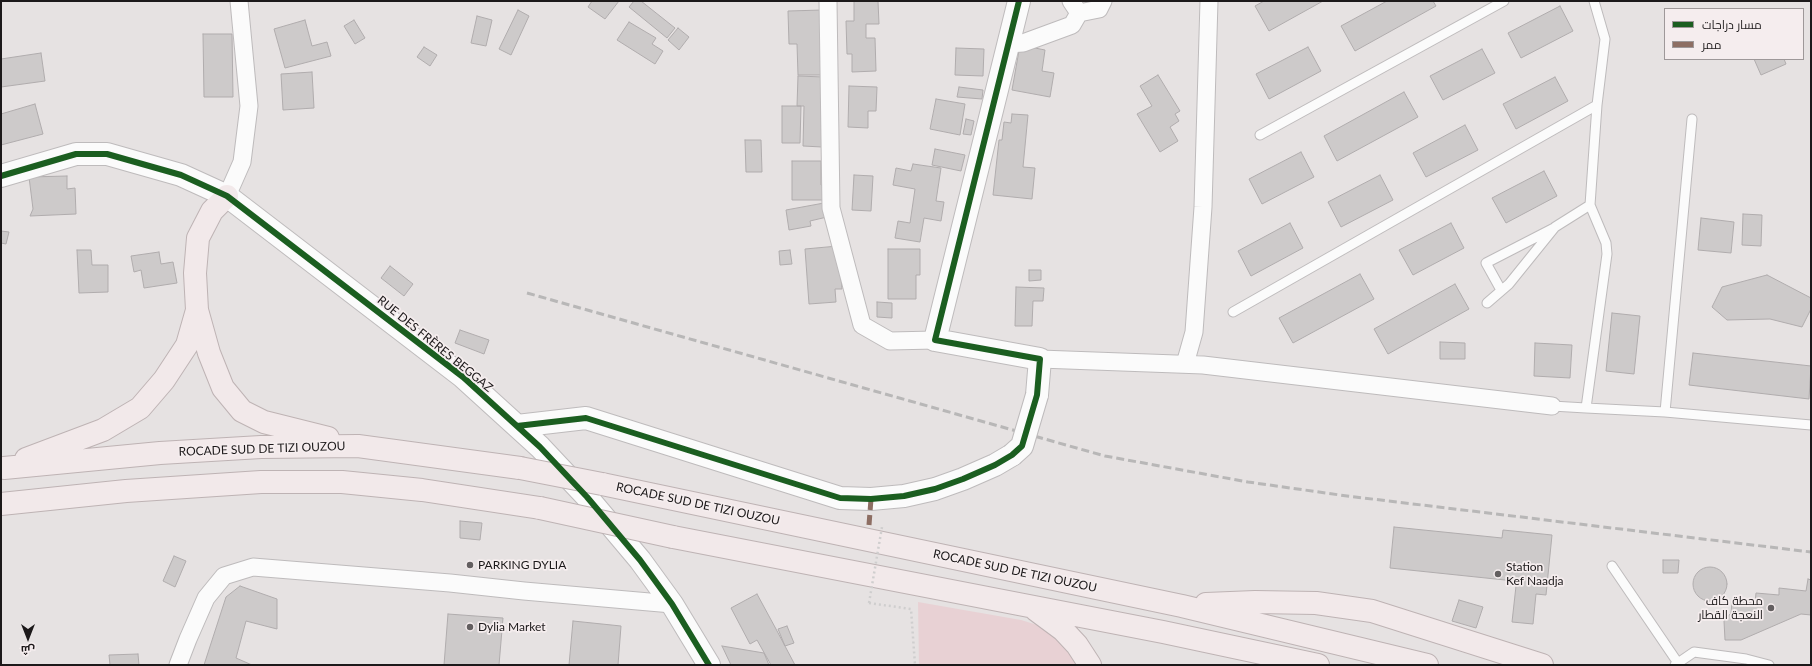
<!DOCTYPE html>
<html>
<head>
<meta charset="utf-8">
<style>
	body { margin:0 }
	#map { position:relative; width:1812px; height:666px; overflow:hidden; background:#e6e2e2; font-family:Lato,Cairo,sans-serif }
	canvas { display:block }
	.frame { position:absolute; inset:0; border:2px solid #1c191a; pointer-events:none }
	.legend { position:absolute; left:1664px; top:8px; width:140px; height:52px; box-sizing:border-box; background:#f5edee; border:1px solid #9e9899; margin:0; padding:5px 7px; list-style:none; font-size:12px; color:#1c191a }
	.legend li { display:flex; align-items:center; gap:8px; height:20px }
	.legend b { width:20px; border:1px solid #9e9899 }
	.north { position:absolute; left:8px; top:618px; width:40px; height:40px; -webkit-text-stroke:3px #f5edee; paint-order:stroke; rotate:180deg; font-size:11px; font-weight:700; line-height:16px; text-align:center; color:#1c191a }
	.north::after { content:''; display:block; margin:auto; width:14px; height:18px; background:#1c191a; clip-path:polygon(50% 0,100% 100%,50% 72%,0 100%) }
</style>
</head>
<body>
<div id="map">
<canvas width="1812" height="666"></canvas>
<div class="frame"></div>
<ul class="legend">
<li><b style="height:5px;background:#1b5e20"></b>مسار دراجات</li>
<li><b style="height:5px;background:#8d6e63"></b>ممر</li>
</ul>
<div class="north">ش</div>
</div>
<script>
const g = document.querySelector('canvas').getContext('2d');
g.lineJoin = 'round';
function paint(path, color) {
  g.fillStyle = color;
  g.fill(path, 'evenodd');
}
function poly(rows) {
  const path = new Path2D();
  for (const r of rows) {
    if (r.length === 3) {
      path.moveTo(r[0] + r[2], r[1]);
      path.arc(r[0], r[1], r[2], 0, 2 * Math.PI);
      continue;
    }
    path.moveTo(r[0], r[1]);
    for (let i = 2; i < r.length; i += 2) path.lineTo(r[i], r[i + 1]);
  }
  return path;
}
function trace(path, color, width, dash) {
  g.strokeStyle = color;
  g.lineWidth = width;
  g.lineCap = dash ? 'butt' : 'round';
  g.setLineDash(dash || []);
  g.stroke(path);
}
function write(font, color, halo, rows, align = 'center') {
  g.font = font + ' Lato,Cairo,sans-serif';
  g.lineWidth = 3.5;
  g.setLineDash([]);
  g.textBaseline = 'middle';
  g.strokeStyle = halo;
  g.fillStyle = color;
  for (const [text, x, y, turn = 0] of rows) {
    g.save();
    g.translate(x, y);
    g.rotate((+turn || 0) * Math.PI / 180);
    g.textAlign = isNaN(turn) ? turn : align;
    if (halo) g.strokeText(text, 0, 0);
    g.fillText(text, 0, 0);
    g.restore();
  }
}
paint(poly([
	[918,602,1021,620,1044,627,1068,648,1078,665,919,665]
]), '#e8d1d4');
const building = poly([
	[592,1,619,1,605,19,588,7,592,1],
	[634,1,641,1,675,28,667,38,629,7,634,1],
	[854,1,878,1,879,24,866,24,866,38,875,38,876,71,852,72,852,54,847,54,846,21,854,21,854,1],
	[1264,1,1323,1,1269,31,1255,6,1264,1],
	[1387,1,1433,1,1436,6,1355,51,1341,26,1387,1],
	[1560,6,1573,31,1521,58,1508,33,1560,6],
	[518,10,529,16,511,55,499,49,518,10],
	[822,10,824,75,798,75,797,44,789,44,788,11,822,10],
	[477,16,492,20,486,46,471,43,477,16],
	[305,20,312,46,327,42,331,56,285,68,274,29,305,20],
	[354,20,365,38,355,44,344,26,354,20],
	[629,22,656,38,652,44,663,51,655,64,617,40,629,22],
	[678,28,689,37,679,50,668,40,678,28],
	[203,34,232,34,233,97,204,97,203,34],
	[1020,45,1045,50,1042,71,1054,73,1050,97,1012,90,1020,45],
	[424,47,437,55,430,66,417,57,424,47],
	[1308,47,1321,71,1269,99,1256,74,1308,47],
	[956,48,984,49,983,76,955,75,956,48],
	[1482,49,1495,73,1443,100,1430,76,1482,49],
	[41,53,45,81,1,87,1,59,41,53],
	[1754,59,1784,59,1786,64,1761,75,1754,59],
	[312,72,314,108,283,110,281,74,312,72],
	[1158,75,1180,111,1175,114,1179,121,1170,127,1178,141,1160,152,1137,114,1152,106,1140,86,1158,75],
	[798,76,824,77,822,147,803,146,804,106,797,106,798,76],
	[1555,77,1568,101,1516,129,1503,104,1555,77],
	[849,86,877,87,876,111,868,111,868,128,848,127,849,86],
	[959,87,983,90,982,99,957,97,959,87],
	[1404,92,1418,117,1337,161,1324,136,1404,92],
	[936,99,965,104,960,135,930,129,936,99],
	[35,104,43,134,1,145,1,114,35,104],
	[782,106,801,106,800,143,782,143,782,106],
	[1012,114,1028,115,1023,167,1035,168,1032,199,993,195,999,140,1002,140,1004,122,1011,123,1012,114],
	[966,119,974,121,971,135,963,134,966,119],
	[1465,125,1478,150,1426,177,1413,153,1465,125],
	[745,140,761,140,762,172,746,172,745,140],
	[935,149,965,155,961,171,932,165,935,149],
	[1301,152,1314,177,1262,204,1249,179,1301,152],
	[792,161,821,161,821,185,824,185,824,200,792,200,792,161],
	[913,164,941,168,936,201,944,202,941,221,924,218,920,242,895,238,898,221,910,223,915,189,893,185,896,168,911,171,913,164],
	[1544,171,1557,196,1506,223,1492,198,1544,171],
	[854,175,873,176,871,211,852,210,854,175],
	[1380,175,1393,200,1341,227,1328,202,1380,175],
	[67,176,67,189,75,188,76,214,30,216,33,209,29,177,67,176],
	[824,203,827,217,810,221,811,226,789,230,786,210,824,203],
	[1743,214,1762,215,1761,246,1742,245,1743,214],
	[1701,218,1734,222,1731,253,1698,250,1701,218],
	[1290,223,1303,248,1251,276,1238,251,1290,223],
	[1451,223,1464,248,1413,275,1399,250,1451,223],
	[1,231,9,232,6,244,1,243,1,231],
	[838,246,842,289,835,289,836,302,809,304,805,249,838,246],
	[888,249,920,249,920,275,916,275,916,299,888,299,888,249],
	[77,250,91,250,92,265,108,265,108,292,79,293,77,250],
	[790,250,792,264,780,265,779,251,790,250],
	[159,252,161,264,173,262,177,283,144,288,141,270,134,272,131,256,159,252],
	[390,266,413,284,404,296,381,278,390,266],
	[1029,270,1041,270,1041,280,1029,281,1029,270],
	[1360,274,1374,299,1293,343,1279,318,1360,274],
	[1767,275,1811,298,1811,309,1802,327,1770,319,1727,320,1712,307,1722,287,1767,275],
	[1455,284,1469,309,1388,354,1374,329,1455,284],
	[1016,287,1044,288,1043,301,1033,301,1032,326,1015,326,1016,287],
	[877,302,892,303,892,318,877,317,877,302],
	[1612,313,1640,316,1634,374,1606,371,1612,313],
	[460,330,489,340,484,354,455,343,460,330],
	[1440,342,1465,343,1465,359,1440,359,1440,342],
	[1535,343,1572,345,1570,378,1534,376,1535,343],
	[1693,353,1811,366,1809,399,1689,385,1693,353],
	[460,521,482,523,480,540,460,538,460,521],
	[1394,527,1502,538,1503,530,1552,535,1546,595,1536,594,1533,624,1512,622,1516,586,1505,580,1390,568,1394,527],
	[174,556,186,561,175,587,163,581,174,556],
	[1663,560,1679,560,1678,573,1663,573,1663,560],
	[1710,584,17],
	[1808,579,1811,580,1811,615,1801,614,1741,640,1725,640,1724,621,1731,613,1732,601,1755,603,1756,593,1779,595,1779,588,1806,591,1808,579],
	[240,586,277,599,277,629,246,621,236,658,252,665,204,665,226,597,240,586],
	[757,594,776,629,795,665,771,665,757,640,750,644,731,608,757,594],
	[1459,600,1483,607,1476,628,1452,621,1459,600],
	[448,614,503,618,499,665,444,665,448,614],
	[573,621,621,626,618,665,569,665,573,621],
	[787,626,794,643,785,646,778,629,787,626],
	[722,646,764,653,769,665,731,665,722,646],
	[138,654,139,665,110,665,109,655,138,654]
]);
paint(building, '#cdcaca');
trace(building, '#b0acad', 1);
const service = poly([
	[1594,1,1605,39,1597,105,1590,205,1606,243,1607,254,1586,408,1665,412,1811,425],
	[1260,135,1504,1],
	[1501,290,1486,263,1554,228],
	[1487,303,1509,284,1555,227,1590,205],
	[1233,312,1597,105],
	[1552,406,1586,408],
	[1665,412,1692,119],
	[1612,566,1678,663],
	[1675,665,1694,652,1746,659,1769,665]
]);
const minor = poly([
	[828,1,831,208,862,325,890,341,935,340],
	[1071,1,1079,13,1099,9,1103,1],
	[1008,44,1023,43,1072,25,1079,13],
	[227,196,242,162,249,106,239,1],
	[1040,359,1203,365,1552,406],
	[1185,364,1194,332,1203,207,1209,1],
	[178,665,188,639,206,598,224,576,253,567,450,583,524,591,672,604]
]);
const tertiary = poly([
	[1019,1,935,340,1040,359,1037,395],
	[1,176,76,154,107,154,181,175,227,196,463,377,540,447,587,497,640,560,672,604,709,665],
	[517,426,586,418,840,498,871,499,904,496,935,489,963,479,995,465,1012,455]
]);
const motorway = poly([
	[227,196,212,211,198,238,195,273,197,310,209,353,223,388,242,411,264,422,328,438],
	[26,459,103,430,140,408,164,380,187,345,197,310],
	[4,468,160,453,261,447,358,446,520,468],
	[602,484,1182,606,1427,665],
	[1,504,126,491,261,482,342,482,422,490,540,508],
	[673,537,1163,632,1318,665],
	[1206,604,1255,602,1316,603,1372,611,1542,665],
	[1036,610,1063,630,1077,645,1090,665]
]);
trace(service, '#bebbbc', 11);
trace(minor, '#bebbbc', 19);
trace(tertiary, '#bebbbc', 24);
trace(motorway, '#beb3b4', 24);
trace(poly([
	[869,603,911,609,915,665]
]), '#cfcece', 2.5, [2, 3]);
trace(service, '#fbfbfb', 9);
trace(minor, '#fbfbfb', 17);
trace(tertiary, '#fbfbfb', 22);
trace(motorway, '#f2e9ea', 22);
trace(poly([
	[527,293,1105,456,1248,482,1347,496,1811,552]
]), '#b8b7b7', 3, [8, 4]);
const tertiaryBridge = poly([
	[1012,455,1022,446,1037,395]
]);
const motorwayBridge = poly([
	[520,468,602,484],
	[540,508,673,537]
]);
trace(tertiaryBridge, '#bebbbc', 24, []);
trace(motorwayBridge, '#beb3b4', 24, []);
trace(poly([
	[869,603,882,527]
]), '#cfcece', 2.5, [2, 3]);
trace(tertiaryBridge, '#fbfbfb', 22);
trace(motorwayBridge, '#f2e9ea', 22);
trace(poly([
	[869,525,871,499]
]), '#8d6e63', 5, [10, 5]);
trace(poly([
	[1,176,76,154,107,154,181,175,227,196,463,377,540,447,587,497,640,560,672,604,709,665],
	[517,426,586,418,840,498,871,499,904,496,935,489,963,479,995,465,1012,455,1022,446,1037,395,1040,359,935,340,1019,1]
]), '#1b5e20', 6);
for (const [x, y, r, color] of [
	[470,565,4,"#635f60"],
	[1498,574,4,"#635f60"],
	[1771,608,4,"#635f60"],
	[470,627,4,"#635f60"]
]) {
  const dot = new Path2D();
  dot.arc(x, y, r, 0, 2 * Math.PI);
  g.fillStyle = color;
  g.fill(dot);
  trace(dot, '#f5edee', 1.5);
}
write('12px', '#1c191a', '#f5edee', [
	["RUE DES FRÈRES BEGGAZ",435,344,39],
	["ROCADE SUD DE TIZI OUZOU",262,449,-2],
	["ROCADE SUD DE TIZI OUZOU",698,504,12],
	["ROCADE SUD DE TIZI OUZOU",1015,571,12]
]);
write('12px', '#1c191a', '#f5edee', [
	["PARKING DYLIA",478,565],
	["Station",1506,567],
	["Kef Naadja",1506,581],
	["محطة كاف",1763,601,"right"],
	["النعجة القطار",1763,615,"right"],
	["Dylia Market",478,627]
], 'left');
</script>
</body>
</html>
